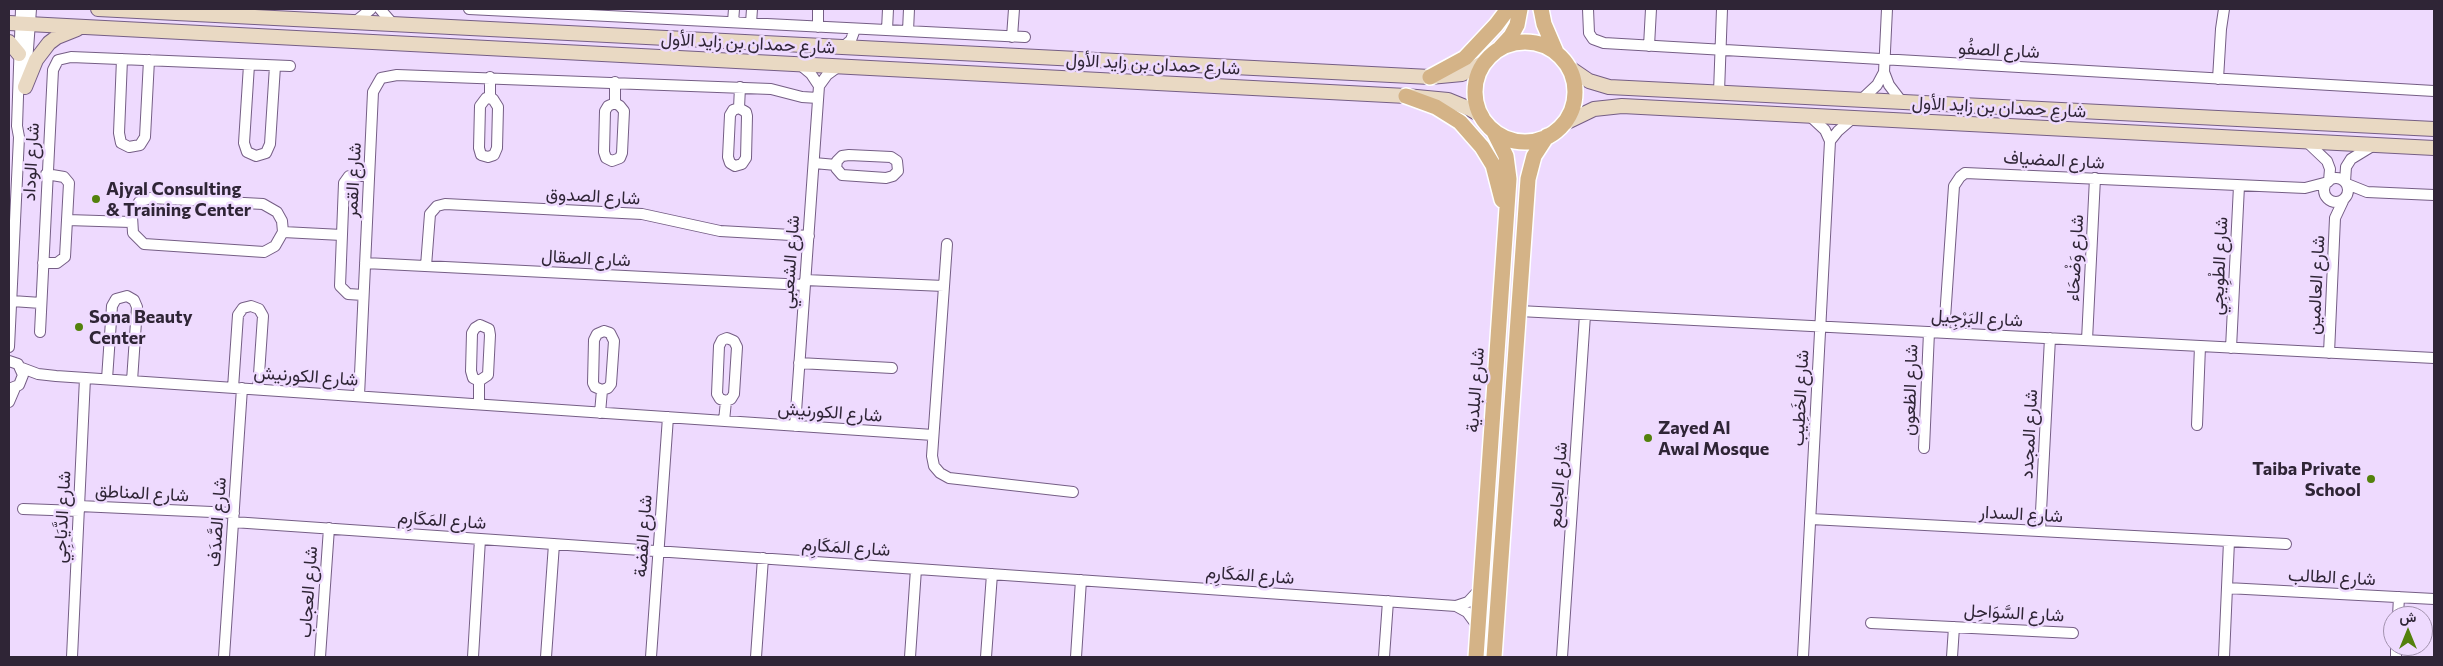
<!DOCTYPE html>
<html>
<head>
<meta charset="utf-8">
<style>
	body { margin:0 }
	#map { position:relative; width:2443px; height:666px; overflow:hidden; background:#eedafe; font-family:Commissioner,Vazirmatn,sans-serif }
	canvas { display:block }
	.frame { position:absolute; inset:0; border:10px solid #2f2536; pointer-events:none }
	.north { position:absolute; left:2383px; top:606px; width:50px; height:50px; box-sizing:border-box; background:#eedafe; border:1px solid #a292ae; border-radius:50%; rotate:0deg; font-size:14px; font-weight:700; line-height:20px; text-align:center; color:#2f2536 }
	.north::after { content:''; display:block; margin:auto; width:18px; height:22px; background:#53810c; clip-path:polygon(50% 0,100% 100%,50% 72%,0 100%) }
</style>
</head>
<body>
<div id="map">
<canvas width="2443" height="666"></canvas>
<div class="frame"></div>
<div class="north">ش</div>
</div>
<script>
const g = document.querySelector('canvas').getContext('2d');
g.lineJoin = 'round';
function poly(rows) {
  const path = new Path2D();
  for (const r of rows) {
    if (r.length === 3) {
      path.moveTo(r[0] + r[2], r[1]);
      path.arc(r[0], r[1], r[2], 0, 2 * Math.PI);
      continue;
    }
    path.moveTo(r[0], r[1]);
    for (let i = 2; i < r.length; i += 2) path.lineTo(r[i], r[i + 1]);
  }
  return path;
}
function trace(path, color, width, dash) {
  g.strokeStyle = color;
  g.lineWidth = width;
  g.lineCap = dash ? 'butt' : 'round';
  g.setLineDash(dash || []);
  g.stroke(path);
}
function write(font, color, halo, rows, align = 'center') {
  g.font = font + ' Commissioner,Vazirmatn,sans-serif';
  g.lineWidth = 5;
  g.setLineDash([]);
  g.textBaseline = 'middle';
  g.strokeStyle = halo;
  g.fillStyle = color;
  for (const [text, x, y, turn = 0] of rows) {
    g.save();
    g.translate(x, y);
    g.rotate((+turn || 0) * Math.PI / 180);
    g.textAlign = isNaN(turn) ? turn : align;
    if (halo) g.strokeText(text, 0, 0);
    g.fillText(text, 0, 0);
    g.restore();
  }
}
const minor = poly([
	[380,9,393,24],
	[469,9,1025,37],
	[1588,9,1589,33,1593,39,1604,43,2434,91],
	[355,22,371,9],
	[733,22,734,9],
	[751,23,752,9],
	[818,27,818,9],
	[887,30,888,9],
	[908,31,909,9],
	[1012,37,1014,9],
	[1649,46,1651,9],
	[843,47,851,40,855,29],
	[122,59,119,133,121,143,129,147,140,145,145,137,149,60],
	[799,64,811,74,819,86],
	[249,65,244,143,247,152,256,156,266,153,270,144,275,66],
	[1884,72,1889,85,1902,102],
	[26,76,31,9],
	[2218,79,2221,29,2224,9],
	[1719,92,1722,9],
	[486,98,493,99,498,107,497,148,494,155,488,157,481,155,479,148,480,106,486,98],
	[490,98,490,77],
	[1861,100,1877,85,1884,72,1887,9],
	[615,103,620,106,624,111,622,153,620,158,612,161,606,158,604,152,605,111,608,106,615,103],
	[615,103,615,82],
	[739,108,746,112,747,116,746,158,742,164,735,166,730,163,728,157,730,115,733,110,739,108],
	[739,108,740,87],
	[1830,141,1838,131,1853,118],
	[2307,142,2327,161,2330,169,2329,181],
	[849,155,891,157,897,161,898,171,893,176,886,178,842,175,836,168,837,161,842,156,849,155],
	[814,163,836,165],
	[2336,190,12],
	[2345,182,2346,167,2351,159,2374,145],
	[2347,184,2367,192,2434,195],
	[150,198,263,204,277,212,282,221,283,232,275,246,264,252,144,244,133,233,132,216,139,202,150,198],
	[67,220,131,222],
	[283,232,342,235],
	[947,244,932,456,934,466,940,473,949,478,1073,492],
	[43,263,57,263,65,257,69,183,64,177,46,174],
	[365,263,805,285],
	[426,266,430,214,437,206,445,204,642,214,720,231,809,236],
	[805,280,944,286],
	[363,295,348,294,340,286,344,183,349,176,369,176],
	[12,301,41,303],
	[1519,311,2434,358],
	[480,325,489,329,490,335,488,375,479,381,473,378,471,371,472,333,475,328,480,325],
	[604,331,610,333,614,341,611,384,608,388,602,390,595,387,593,383,594,340,597,334,604,331],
	[40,332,53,70,58,60,71,57,290,66],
	[1944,333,1954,186,1960,177,1965,173,2305,188,2328,182],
	[727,338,734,341,737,347,734,394,731,399,726,401,720,399,717,394,719,346,722,340,727,338],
	[2087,340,2095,178],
	[9,347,19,137,17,126,21,9],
	[2231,348,2239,186],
	[2329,353,2335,218,2343,201],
	[9,361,18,364,23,375,19,385,9,389],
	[799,363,892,368],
	[22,368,38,374,56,376,933,435],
	[107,379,112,306,116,299,127,296,134,300,137,307,132,381],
	[233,388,238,315,243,308,251,306,259,309,263,316,258,389],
	[359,396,373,92,381,78,397,75,771,89,802,97,818,98],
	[9,402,15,388],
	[479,404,479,381],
	[600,413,602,390],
	[724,421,726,401],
	[2197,425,2200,346],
	[795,426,819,86,827,75,838,67],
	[1924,448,1929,332],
	[79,506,234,513],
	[23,509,79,511],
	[1811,519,2286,544],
	[233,522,1456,606,1468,602,1480,589],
	[2040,531,2050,338],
	[2227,588,2434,599],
	[1456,606,1467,612,1478,627],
	[2398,616,2399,597],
	[1871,623,2073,633],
	[72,657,85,378],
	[224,657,242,388],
	[320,657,329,528],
	[473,657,480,539],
	[546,657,554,544],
	[651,657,668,417],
	[756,657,763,558],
	[910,657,916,569],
	[986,657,992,574],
	[1076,657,1081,580],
	[1384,657,1388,601],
	[1562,657,1585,315],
	[1803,657,1830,141,1825,130,1811,117],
	[1952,657,1954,627],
	[2224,657,2229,541],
	[2396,657,2396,646]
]);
const secondary = poly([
	[98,9,1430,77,1462,74,1485,62],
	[9,23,1406,96,1448,100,1470,109,1482,116],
	[9,42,19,54],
	[1570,68,1589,81,1609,87,2434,129],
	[25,87,36,60,49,43,57,37,77,29],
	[1565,123,1594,109,1622,106,2434,148]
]);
const primary = poly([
	[1541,9,1544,24,1556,52],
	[1525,92,50],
	[1500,48,1511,36,1517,25,1520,9],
	[1430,77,1465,58,1496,25,1508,9],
	[1406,96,1436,107,1460,122,1482,147,1493,165,1502,200],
	[1476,657,1509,179,1506,156,1493,130],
	[1494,657,1528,179,1534,156,1547,136]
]);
trace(minor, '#755e85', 12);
trace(secondary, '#755e85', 16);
trace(primary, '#fff', 18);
trace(minor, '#fff', 10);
trace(secondary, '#e9d9c3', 14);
trace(primary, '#d4b387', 15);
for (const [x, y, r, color] of [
	[96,199,5,"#53810c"],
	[79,327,5,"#53810c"],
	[1648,438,5,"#53810c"],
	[2371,479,5,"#53810c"]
]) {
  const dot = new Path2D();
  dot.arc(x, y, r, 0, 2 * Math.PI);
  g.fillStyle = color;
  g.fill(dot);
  trace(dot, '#eedafe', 2);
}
write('18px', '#2f2536', '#eedafe', [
	["شارع حمدان بن زايد الأول",748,43,3],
	["شارع الصفُو",1999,50,3],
	["شارع حمدان بن زايد الأول",1153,64,3],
	["شارع حمدان بن زايد الأول",1999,107,3],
	["شارع المضياف",2054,160,3],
	["شارع الوداد",31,162,-87],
	["شارع القمر",353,180,-87],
	["شارع الصدوق",593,196,3],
	["شارع الصقال",586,258,3],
	["شارع وَضْحَاء",2075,258,-87],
	["شارع الشعبي",790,262,-86],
	["شارع الطْوِيجِي",2219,266,-87],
	["شارع العالمين",2316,285,-87],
	["شارع البَرْجِيل",1977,318,3],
	["شارع الكورنيش",306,376,4],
	["شارع البلدية",1475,390,-86],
	["شارع الظعون",1910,390,-88],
	["شارع الخَطِيب",1800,398,-87],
	["شارع الكورنيش",830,412,4],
	["شارع المجدد",2029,434,-87],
	["شارع الجامع",1558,485,-86],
	["شارع المناطق",142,493,3],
	["شارع السدار",2021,514,3],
	["شارع الدَّيَاجِي",62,517,-87],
	["شارع المَكَارِم",442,520,4],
	["شارع الصَّدَف",217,522,-86],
	["شارع الفضة",643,536,-86],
	["شارع المَكَارِم",846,547,4],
	["شارع المَكَارِم",1250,575,4],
	["شارع الطالب",2332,577,3],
	["شارع العجاب",308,592,-86],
	["شارع السَّوَاحِل",2014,613,3]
]);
write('bold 18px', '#2f2536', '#eedafe', [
	["Ajyal Consulting",106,189],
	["& Training Center",106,210],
	["Sona Beauty",89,317],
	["Center",89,338],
	["Zayed Al",1658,428],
	["Awal Mosque",1658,449],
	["Taiba Private",2361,469,"right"],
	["School",2361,490,"right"]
], 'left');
</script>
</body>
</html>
